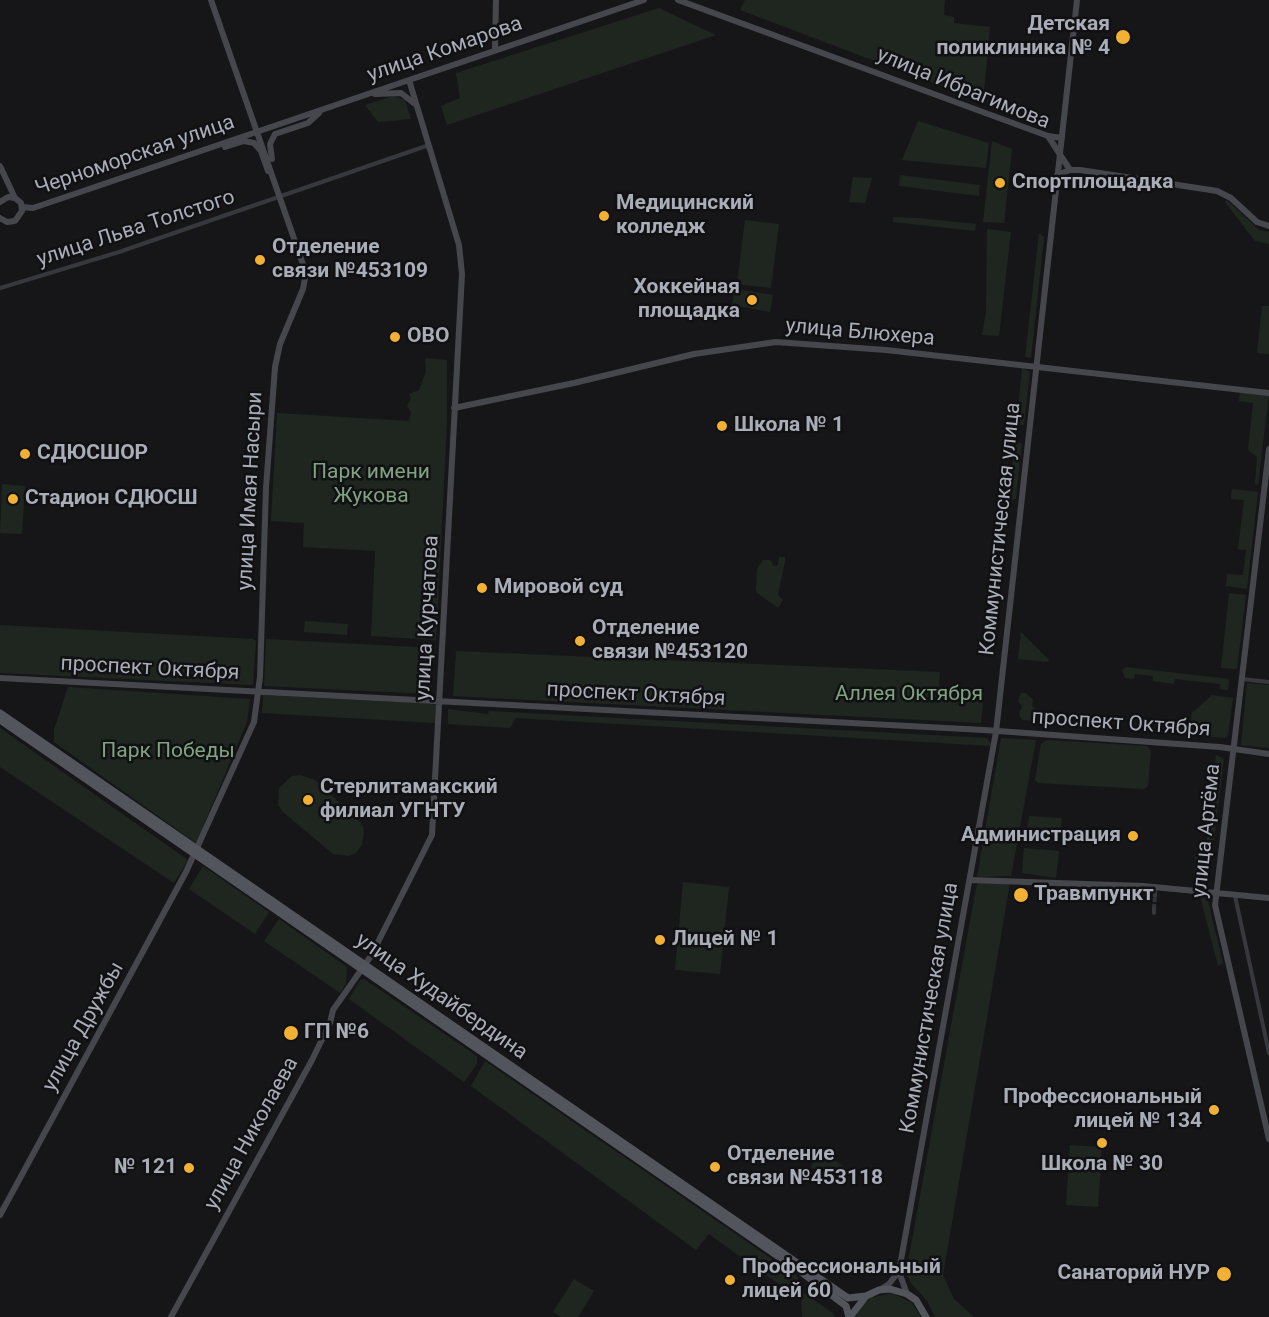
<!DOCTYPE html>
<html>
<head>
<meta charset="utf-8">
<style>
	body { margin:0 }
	canvas { display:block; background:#161618 }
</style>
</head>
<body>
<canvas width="1269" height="1317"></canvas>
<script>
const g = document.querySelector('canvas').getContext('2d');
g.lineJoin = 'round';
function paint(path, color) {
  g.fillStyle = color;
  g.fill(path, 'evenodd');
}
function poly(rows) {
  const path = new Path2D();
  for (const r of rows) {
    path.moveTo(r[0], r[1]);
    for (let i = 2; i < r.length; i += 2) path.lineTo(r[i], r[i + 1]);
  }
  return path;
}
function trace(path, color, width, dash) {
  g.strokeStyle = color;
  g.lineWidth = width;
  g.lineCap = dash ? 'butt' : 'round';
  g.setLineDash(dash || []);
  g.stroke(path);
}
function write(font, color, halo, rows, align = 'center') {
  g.font = font + ' Roboto,sans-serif';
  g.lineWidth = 5;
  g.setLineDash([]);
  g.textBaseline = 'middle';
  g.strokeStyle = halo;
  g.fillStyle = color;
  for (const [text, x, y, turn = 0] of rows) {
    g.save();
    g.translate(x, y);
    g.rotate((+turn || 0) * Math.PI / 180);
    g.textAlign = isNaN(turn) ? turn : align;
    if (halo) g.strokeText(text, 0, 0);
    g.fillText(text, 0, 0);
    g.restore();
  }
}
paint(poly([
	[745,0,945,0,944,15,954,17,954,23,990,27,983,102,740,10],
	[659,8,716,35,447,125,441,106,460,98,456,73],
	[393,96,405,100,411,119,378,122,365,105],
	[918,121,989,143,986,168,902,160],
	[992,141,1012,149,1004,223,983,222],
	[900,175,980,185,979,196,899,186],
	[853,177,872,178,865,203,849,202],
	[1227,200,1259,230,1269,232,1269,244,1255,241,1225,202],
	[893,217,917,218,976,224,975,231,893,222],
	[745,220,779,224,771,288,737,284],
	[987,229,1011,232,999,336,982,335,986,312],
	[1039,233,1044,237,1031,358,1025,357],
	[735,289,773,295,770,312,732,305],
	[1262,306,1269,306,1269,354,1257,353],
	[425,358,447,360,447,423,436,640,371,636,375,551,303,547,304,523,271,521,277,413,409,421,411,412,407,406,411,398,409,394,419,390,426,372],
	[1022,368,1030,372,1024,425,1017,424],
	[1240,391,1269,394,1258,485,1255,484,1257,457,1248,450,1253,403,1239,401],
	[1015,440,1022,444,1016,499,1009,500],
	[2,484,25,486,22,534,0,533],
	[1232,489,1258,492,1247,589,1226,586,1227,574,1243,575,1246,550,1238,549,1244,500,1231,499],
	[779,557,785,557,785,561,778,595,783,600,778,608,757,593,756,589,757,569,763,560,770,560,774,566,778,565],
	[1229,593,1246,595,1237,669,1221,668],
	[305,621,348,624,347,635,304,632],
	[0,625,253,639,256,641,253,685,0,673],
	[1021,632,1049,660,1048,662,1018,659],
	[266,639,433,648,431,694,264,686],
	[456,651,940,672,939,689,984,692,981,723,453,696],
	[1126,667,1229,679,1228,690,1220,689,1220,684,1175,679,1174,684,1153,681,1153,676,1135,674,1134,679,1125,678,1122,670],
	[1247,683,1269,685,1269,748,1241,745],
	[68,687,250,699,247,722,196,843,54,742,54,730],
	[1021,693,1026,693,1033,700,1032,705,1039,715,1037,721,1022,720,1019,714,1022,706,1018,701],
	[263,695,436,704,435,723,262,713],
	[1212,695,1233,698,1228,735,1225,738,1177,734,1178,728,1190,728,1192,713],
	[448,709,488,714,489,711,987,738,992,746,516,718,510,728,448,724],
	[0,728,188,860,174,883,0,767],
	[1001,738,1036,740,1011,876,977,877],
	[1047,740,1147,746,1151,750,1148,786,1144,789,1038,783,1035,780,1041,744],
	[1216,755,1224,759,1209,880,1206,883,1194,883,1195,856,1205,857],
	[300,775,315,780,361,823,364,830,362,845,356,853,349,856,333,854,283,812,278,805,279,788,292,776],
	[1029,816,1062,818,1059,843,1025,840],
	[1024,848,1059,851,1056,878,1022,873],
	[203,866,269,912,255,934,189,889],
	[683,882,729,887,720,974,675,970],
	[977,883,1010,883,943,1275,954,1299,974,1317,935,1317,927,1301,911,1283,906,1273],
	[1199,892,1207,896,1223,963,1218,966],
	[279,919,347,967,346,983,340,993,264,941],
	[364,979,477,1056,477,1064,464,1082,349,999,360,980],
	[485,1061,798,1277,797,1297,709,1234,696,1250,471,1086],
	[1070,1145,1102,1147,1098,1207,1066,1205],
	[822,1151,850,1171,843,1186,839,1187,811,1167,818,1152],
	[574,1279,594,1291,578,1317,561,1317,553,1312],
	[801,1291,834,1314,834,1317,802,1317],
	[892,1293,912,1303,921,1317,856,1317,861,1306,870,1298]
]), '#1e261f');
trace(poly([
	[1154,908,1155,896]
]), '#333438', 4, [4, 2]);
trace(poly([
	[0,288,119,252,429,145],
	[1242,679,1269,682],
	[1155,896,1155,887],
	[1235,896,1269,1053],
	[1154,913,1154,908]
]), '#37383d', 4);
trace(poly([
	[678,0,1048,136,1062,138],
	[495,49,496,0],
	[375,94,401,93,415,104],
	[1048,136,1070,170],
	[225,147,244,141,254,143,261,151,268,171],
	[272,159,270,144,275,134,308,123,319,113],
	[0,166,15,198],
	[1057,175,1070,170,1080,170,1217,191,1231,198,1257,222,1269,226],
	[0,202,8,197,15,198,21,203,22,211,15,221,7,222,0,218],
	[22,207,33,208,95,187,644,0],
	[454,408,574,383,694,354,776,342,886,350,1269,393],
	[1269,449,1215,905,1269,1139],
	[0,678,984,730,1220,747,1269,754],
	[970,880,1143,886,1269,898],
	[0,1215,186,872,254,722,260,677,266,488,275,367,280,344,303,289,306,273,211,0],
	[899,1272,907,1294],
	[881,1289,889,1284,899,1271,996,732,1077,0],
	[171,1317,312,1060,330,1023,333,1010,371,956,432,835,462,274,459,245,409,80]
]), '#45474d', 6);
trace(poly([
	[0,713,848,1298,866,1296],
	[0,720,801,1272,846,1306,849,1317],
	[850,1317,866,1296,879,1290,890,1289,907,1294,916,1300,926,1317]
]), '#53555c', 7);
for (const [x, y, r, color] of [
	[1123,37,8,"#f2b134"],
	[1000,183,6,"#f2b134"],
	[604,216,6,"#f2b134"],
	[260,260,6,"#f2b134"],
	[752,300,6,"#f2b134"],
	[395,337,6,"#f2b134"],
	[722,426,6,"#f2b134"],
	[25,454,6,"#f2b134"],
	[13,499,6,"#f2b134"],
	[482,588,6,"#f2b134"],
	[580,641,6,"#f2b134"],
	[308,800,6,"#f2b134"],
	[1133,836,6,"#f2b134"],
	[1021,895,8,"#f2b134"],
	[660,940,6,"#f2b134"],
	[291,1033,8,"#f2b134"],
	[1214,1110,6,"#f2b134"],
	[1102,1143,6,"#f2b134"],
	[715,1167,6,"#f2b134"],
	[189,1168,6,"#f2b134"],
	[1224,1274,8,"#f2b134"],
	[730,1280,6,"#f2b134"]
]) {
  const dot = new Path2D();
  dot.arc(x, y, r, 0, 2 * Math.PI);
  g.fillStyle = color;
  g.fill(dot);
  trace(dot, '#111113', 2);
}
write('bold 21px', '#a8adb8', '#111113', [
	["Детская",1110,25,"right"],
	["поликлиника № 4",1110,49,"right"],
	["Спортплощадка",1012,183],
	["Медицинский",616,204],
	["колледж",616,228],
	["Отделение",272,248],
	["связи №453109",272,272],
	["Хоккейная",740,288,"right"],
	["площадка",740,312,"right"],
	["ОВО",407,337],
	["Школа № 1",734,426],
	["СДЮСШОР",37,454],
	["Стадион СДЮСШ",25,499],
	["Мировой суд",494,588],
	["Отделение",592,629],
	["связи №453120",592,653],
	["Стерлитамакский",320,788],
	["филиал УГНТУ",320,812],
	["Администрация",1121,836,"right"],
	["Травмпункт",1034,895],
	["Лицей № 1",672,940],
	["ГП №6",304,1033],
	["Профессиональный",1202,1098,"right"],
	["лицей № 134",1202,1122,"right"],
	["Отделение",727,1155],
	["связи №453118",727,1179],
	["Школа № 30",1102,1165,"center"],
	["№ 121",177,1168,"right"],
	["Профессиональный",742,1268],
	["лицей 60",742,1292],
	["Санаторий НУР",1210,1274,"right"]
], 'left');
write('21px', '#a8adb8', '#111113', [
	["улица Комарова",445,50,-19],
	["улица Ибрагимова",963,89,22],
	["Черноморская улица",135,156,-19],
	["улица Льва Толстого",136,229,-18],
	["улица Блюхера",860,333,5],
	["улица Имая Насыри",251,491,-87],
	["Коммунистическая улица",1001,529,-84],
	["улица Курчатова",428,618,-87],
	["проспект Октября",150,669,3],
	["проспект Октября",636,695,3],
	["проспект Октября",1121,724,4],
	["улица Артёма",1207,831,-84],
	["улица Худайбердина",441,997,35],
	["Коммунистическая улица",930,1008,-80],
	["улица Дружбы",84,1027,-61],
	["улица Николаева",252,1134,-61]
]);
write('21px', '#7fa381', '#111113', [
	["Парк имени",371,473],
	["Жукова",371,497],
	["Аллея Октября",909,695],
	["Парк Победы",168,752]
]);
</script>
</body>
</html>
